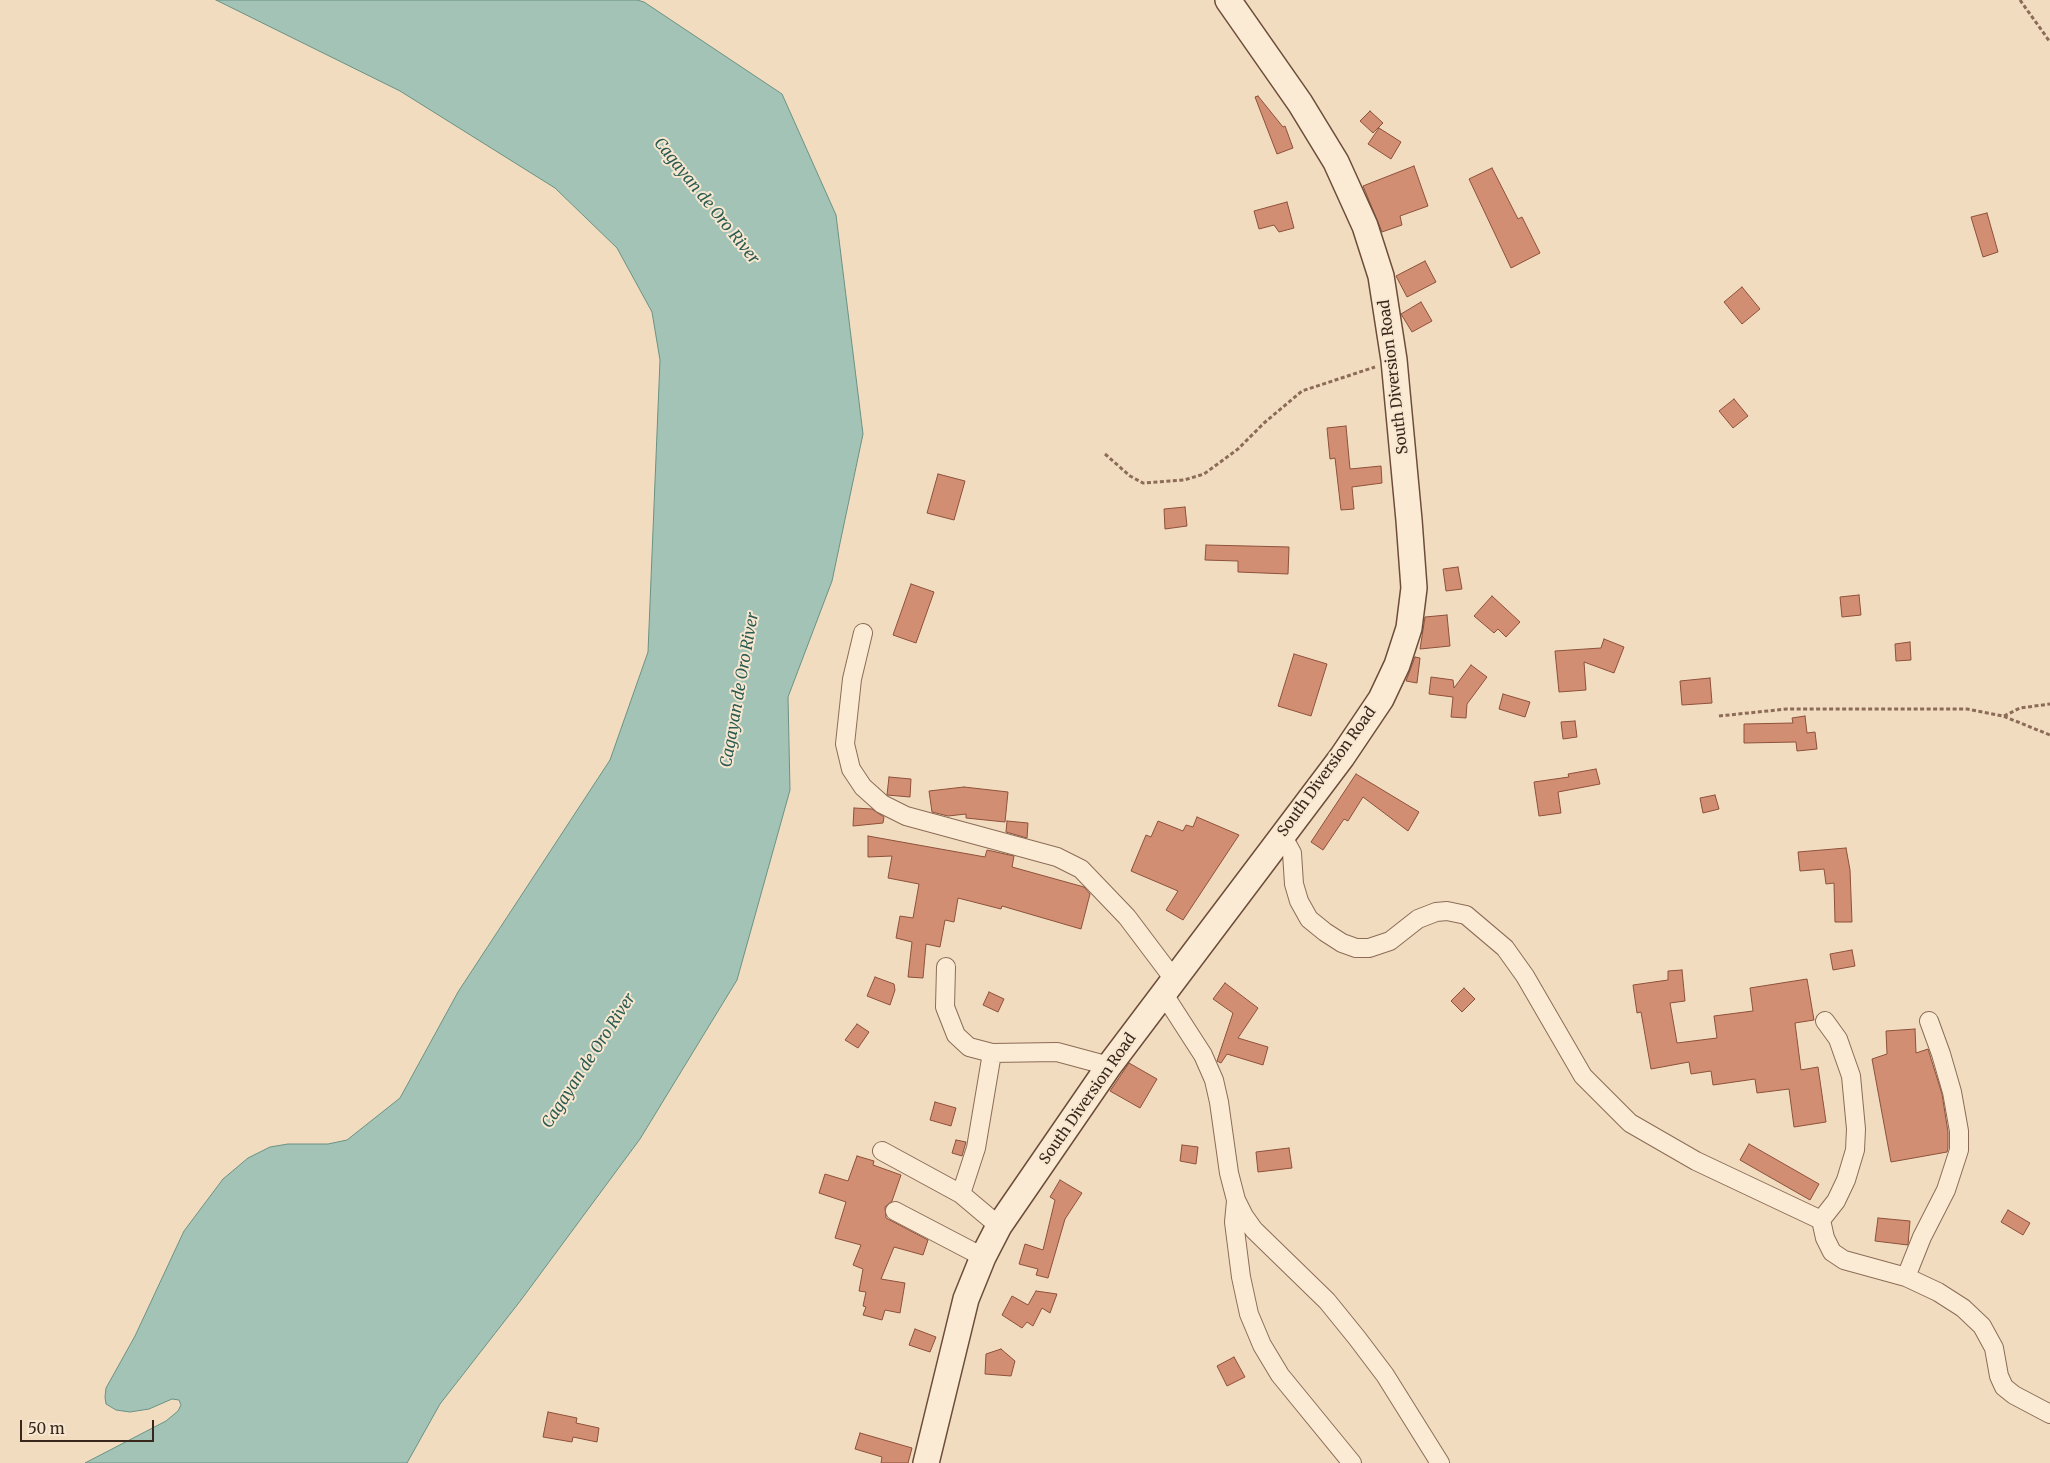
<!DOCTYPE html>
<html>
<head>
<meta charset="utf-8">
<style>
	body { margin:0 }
	#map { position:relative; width:2050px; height:1463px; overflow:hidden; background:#f1dcc0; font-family:Merriweather,serif }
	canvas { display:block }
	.scale { position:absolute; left:20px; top:1420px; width:134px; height:22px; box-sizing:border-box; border:2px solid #3a271c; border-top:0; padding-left:6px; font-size:15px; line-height:18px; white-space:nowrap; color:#3a271c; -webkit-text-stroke:4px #f8e7d0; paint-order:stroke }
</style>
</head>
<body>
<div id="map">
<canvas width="2050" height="1463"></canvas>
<div class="scale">50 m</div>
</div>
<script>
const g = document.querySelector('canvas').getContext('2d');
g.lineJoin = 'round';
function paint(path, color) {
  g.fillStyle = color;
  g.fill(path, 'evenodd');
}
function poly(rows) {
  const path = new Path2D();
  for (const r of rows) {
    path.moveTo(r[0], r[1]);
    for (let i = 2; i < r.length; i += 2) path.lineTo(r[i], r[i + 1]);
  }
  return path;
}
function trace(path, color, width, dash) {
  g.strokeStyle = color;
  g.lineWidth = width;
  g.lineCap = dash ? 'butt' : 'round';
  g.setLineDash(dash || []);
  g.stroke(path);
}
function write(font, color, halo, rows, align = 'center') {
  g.font = font + ' Merriweather,serif';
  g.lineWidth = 4;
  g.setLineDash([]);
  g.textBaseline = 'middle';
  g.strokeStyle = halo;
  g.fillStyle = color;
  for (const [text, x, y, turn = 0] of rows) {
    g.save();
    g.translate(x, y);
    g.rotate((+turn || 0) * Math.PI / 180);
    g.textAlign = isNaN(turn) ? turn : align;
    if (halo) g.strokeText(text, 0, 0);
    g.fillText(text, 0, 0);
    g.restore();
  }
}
const water = poly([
	[216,0,637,0,644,2,782,94,836,215,863,434,832,581,788,697,790,790,737,980,640,1139,521,1300,440,1404,407,1463,85,1463,166,1421,178,1411,181,1405,179,1400,172,1399,149,1409,130,1412,116,1410,106,1404,105,1397,106,1388,135,1336,184,1231,223,1179,248,1158,270,1147,288,1144,328,1144,347,1140,400,1098,458,992,610,760,648,652,660,360,652,312,617,248,555,188,400,91,216,0]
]);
paint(water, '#a3c3b6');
trace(water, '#6a9283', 1);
const building = poly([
	[1258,96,1283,127,1285,126,1293,148,1277,154,1255,97,1258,96],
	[1370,111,1383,123,1373,133,1360,121,1370,111],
	[1379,128,1401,142,1391,159,1368,144,1379,128],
	[1414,166,1428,206,1400,216,1402,225,1382,232,1363,186,1414,166],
	[1492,168,1518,219,1522,217,1540,253,1511,268,1469,179,1492,168],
	[1287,202,1294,228,1279,232,1274,225,1259,229,1254,211,1287,202],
	[1987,213,1998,252,1983,257,1971,217,1987,213],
	[1425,261,1436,282,1407,297,1396,276,1425,261],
	[1742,287,1760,309,1742,324,1724,302,1742,287],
	[1421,302,1432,321,1412,332,1401,314,1421,302],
	[1734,399,1748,416,1733,428,1719,411,1734,399],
	[1346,426,1350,469,1381,466,1382,483,1352,487,1354,509,1341,510,1335,458,1330,459,1327,428,1346,426],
	[938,474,965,481,954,520,927,513,938,474],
	[1185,507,1187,526,1165,529,1164,509,1185,507],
	[1206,545,1289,547,1288,574,1238,572,1238,561,1205,560,1206,545],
	[1458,567,1462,589,1446,591,1443,569,1458,567],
	[911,584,934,592,916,643,893,635,911,584],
	[1859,595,1861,615,1842,617,1840,597,1859,595],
	[1492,596,1520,622,1506,637,1498,629,1494,633,1474,616,1492,596],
	[1447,615,1450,646,1420,649,1425,617,1447,615],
	[1604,639,1624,647,1614,673,1584,662,1586,690,1559,692,1555,651,1601,648,1604,639],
	[1910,642,1911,660,1896,661,1895,644,1910,642],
	[1294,654,1327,664,1311,716,1278,706,1294,654],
	[1415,657,1420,658,1417,683,1406,681,1415,657],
	[1471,665,1487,677,1467,704,1466,718,1451,717,1453,697,1429,694,1431,677,1453,680,1454,688,1471,665],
	[1710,678,1712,703,1682,705,1680,681,1710,678],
	[1503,694,1530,702,1525,717,1499,709,1503,694],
	[1805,716,1807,733,1815,732,1817,749,1797,751,1796,742,1744,743,1744,724,1793,723,1792,718,1805,716],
	[1575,721,1577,737,1563,739,1561,722,1575,721],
	[1596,769,1600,784,1558,792,1561,813,1539,816,1534,782,1569,777,1568,774,1596,769],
	[1356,774,1419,812,1408,831,1363,797,1348,821,1344,819,1323,850,1311,842,1356,774],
	[889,777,911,779,910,797,887,795,889,777],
	[964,787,1008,792,1005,822,966,818,966,814,948,816,932,812,929,791,964,787],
	[1715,795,1719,809,1703,813,1700,798,1715,795],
	[854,808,872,809,884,817,883,823,853,826,854,808],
	[1197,817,1239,835,1183,920,1166,910,1178,891,1131,871,1146,835,1151,837,1158,821,1183,831,1186,825,1193,827,1197,817],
	[1007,821,1028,823,1027,838,1006,832,1007,821],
	[868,836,985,857,987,850,1014,856,1012,867,1084,887,1090,894,1081,929,1002,906,1001,909,958,898,954,922,945,920,940,947,926,944,923,978,908,977,912,942,896,938,900,916,913,918,919,884,888,878,892,856,868,857,868,836],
	[1846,848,1850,870,1852,922,1835,922,1834,883,1826,884,1824,869,1800,871,1798,852,1846,848],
	[1852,950,1855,966,1833,970,1830,954,1852,950],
	[1682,970,1685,1001,1670,1003,1677,1043,1717,1038,1714,1016,1753,1011,1750,988,1807,979,1814,1020,1795,1023,1801,1070,1818,1067,1826,1122,1794,1127,1789,1089,1757,1093,1755,1079,1713,1085,1711,1071,1691,1074,1689,1062,1651,1069,1641,1012,1637,1013,1633,985,1668,980,1668,971,1682,970],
	[875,977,894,984,895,990,890,1005,867,996,875,977],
	[1225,983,1258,1008,1238,1038,1268,1047,1263,1065,1227,1054,1221,1063,1217,1061,1233,1013,1213,999,1225,983],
	[1464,988,1475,999,1462,1012,1451,1001,1464,988],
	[989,992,1004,999,998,1012,983,1005,989,992],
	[857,1024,869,1032,858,1048,845,1040,857,1024],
	[1915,1029,1916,1053,1928,1049,1942,1094,1948,1132,1948,1148,1947,1152,1891,1162,1872,1059,1887,1054,1886,1031,1915,1029],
	[1129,1063,1157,1079,1140,1108,1110,1091,1129,1063],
	[935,1102,956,1108,951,1126,930,1120,935,1102],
	[956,1140,966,1142,962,1156,952,1153,956,1140],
	[1749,1144,1819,1184,1810,1200,1740,1160,1749,1144],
	[1182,1145,1198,1147,1196,1164,1180,1161,1182,1145],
	[1289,1148,1292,1168,1258,1172,1256,1152,1289,1148],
	[857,1156,874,1161,873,1165,901,1175,892,1201,885,1207,886,1218,928,1240,923,1255,894,1247,881,1279,905,1283,900,1313,885,1310,882,1320,863,1315,866,1307,863,1306,866,1292,859,1291,863,1269,853,1265,861,1245,835,1238,846,1202,819,1193,825,1174,848,1181,857,1156],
	[1060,1180,1082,1193,1065,1219,1048,1278,1036,1275,1038,1269,1019,1264,1025,1244,1043,1250,1055,1200,1050,1197,1060,1180],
	[2008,1210,2030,1223,2023,1235,2001,1222,2008,1210],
	[1878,1218,1910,1221,1908,1245,1875,1241,1878,1218],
	[1036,1291,1057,1294,1050,1313,1042,1308,1033,1326,1027,1322,1022,1328,1002,1315,1012,1296,1028,1305,1036,1291],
	[915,1329,936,1337,930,1352,909,1345,915,1329],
	[1001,1349,1015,1361,1011,1376,985,1374,986,1354,1001,1349],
	[1234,1357,1245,1377,1227,1386,1217,1366,1234,1357],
	[548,1412,577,1418,576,1423,599,1428,597,1442,573,1437,572,1442,543,1437,548,1412],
	[860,1433,912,1448,908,1463,881,1463,882,1457,855,1449,860,1433]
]);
paint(building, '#d28e73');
trace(building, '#8d513a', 1);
const street = poly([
	[863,633,852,679,845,744,851,769,863,787,882,804,906,816,1057,857,1081,869,1127,917,1173,978],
	[1282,835,1292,853,1294,884,1299,901,1309,919,1325,932,1342,943,1356,948,1369,948,1390,941,1418,919,1436,912,1447,911,1466,915,1505,948,1525,976,1583,1076,1630,1123,1696,1161,1821,1220],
	[946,967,945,1007,956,1035,969,1047,992,1053,1057,1052,1109,1066],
	[1163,993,1203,1055,1214,1080,1219,1102,1229,1173,1236,1200,1244,1216,1254,1230,1327,1301,1357,1338,1385,1375,1440,1463],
	[882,1151,961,1194,999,1226],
	[961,1194,976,1148,992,1053],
	[1236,1201,1234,1222,1241,1277,1249,1314,1262,1345,1280,1375,1352,1463],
	[895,1211,983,1257],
	[1821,1220,1825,1238,1832,1252,1844,1260,1906,1277,1938,1292,1963,1308,1982,1326,1994,1348,1999,1376,2004,1387,2014,1395,2050,1414],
	[1821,1220,1836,1201,1846,1180,1855,1150,1856,1129,1851,1076,1838,1039,1825,1021],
	[1906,1277,1922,1237,1946,1190,1959,1150,1959,1131,1952,1092,1941,1054,1929,1021]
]);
const secondary = poly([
	[926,1463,966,1299,983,1257,999,1226,1109,1066,1342,757,1381,699,1397,665,1409,628,1414,588,1409,520,1394,360,1381,276,1365,226,1336,162,1300,103,1228,0]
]);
trace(street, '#8c6c56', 20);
trace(secondary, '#6d4d3a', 28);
trace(poly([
	[2020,0,2050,42],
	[1105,454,1130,476,1143,483,1184,480,1204,474,1238,449,1264,423,1302,391,1375,367],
	[1719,716,1787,709,1967,709,2003,716,2050,735],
	[2004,716,2020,708,2050,704]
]), '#8c6c56', 3, [4, 2.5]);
trace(street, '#fbebd4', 18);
trace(secondary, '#fbebd4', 25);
write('15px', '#3a271c', '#f8e7d0', [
	["South Diversion Road",1394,377,-97],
	["South Diversion Road",1327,772,-54],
	["South Diversion Road",1088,1099,-55]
]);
write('italic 16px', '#2a5b52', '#f8e7d0', [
	["Cagayan de Oro River",706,201,51],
	["Cagayan de Oro River",740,690,-80],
	["Cagayan de Oro River",589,1061,-57]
]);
</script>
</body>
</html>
